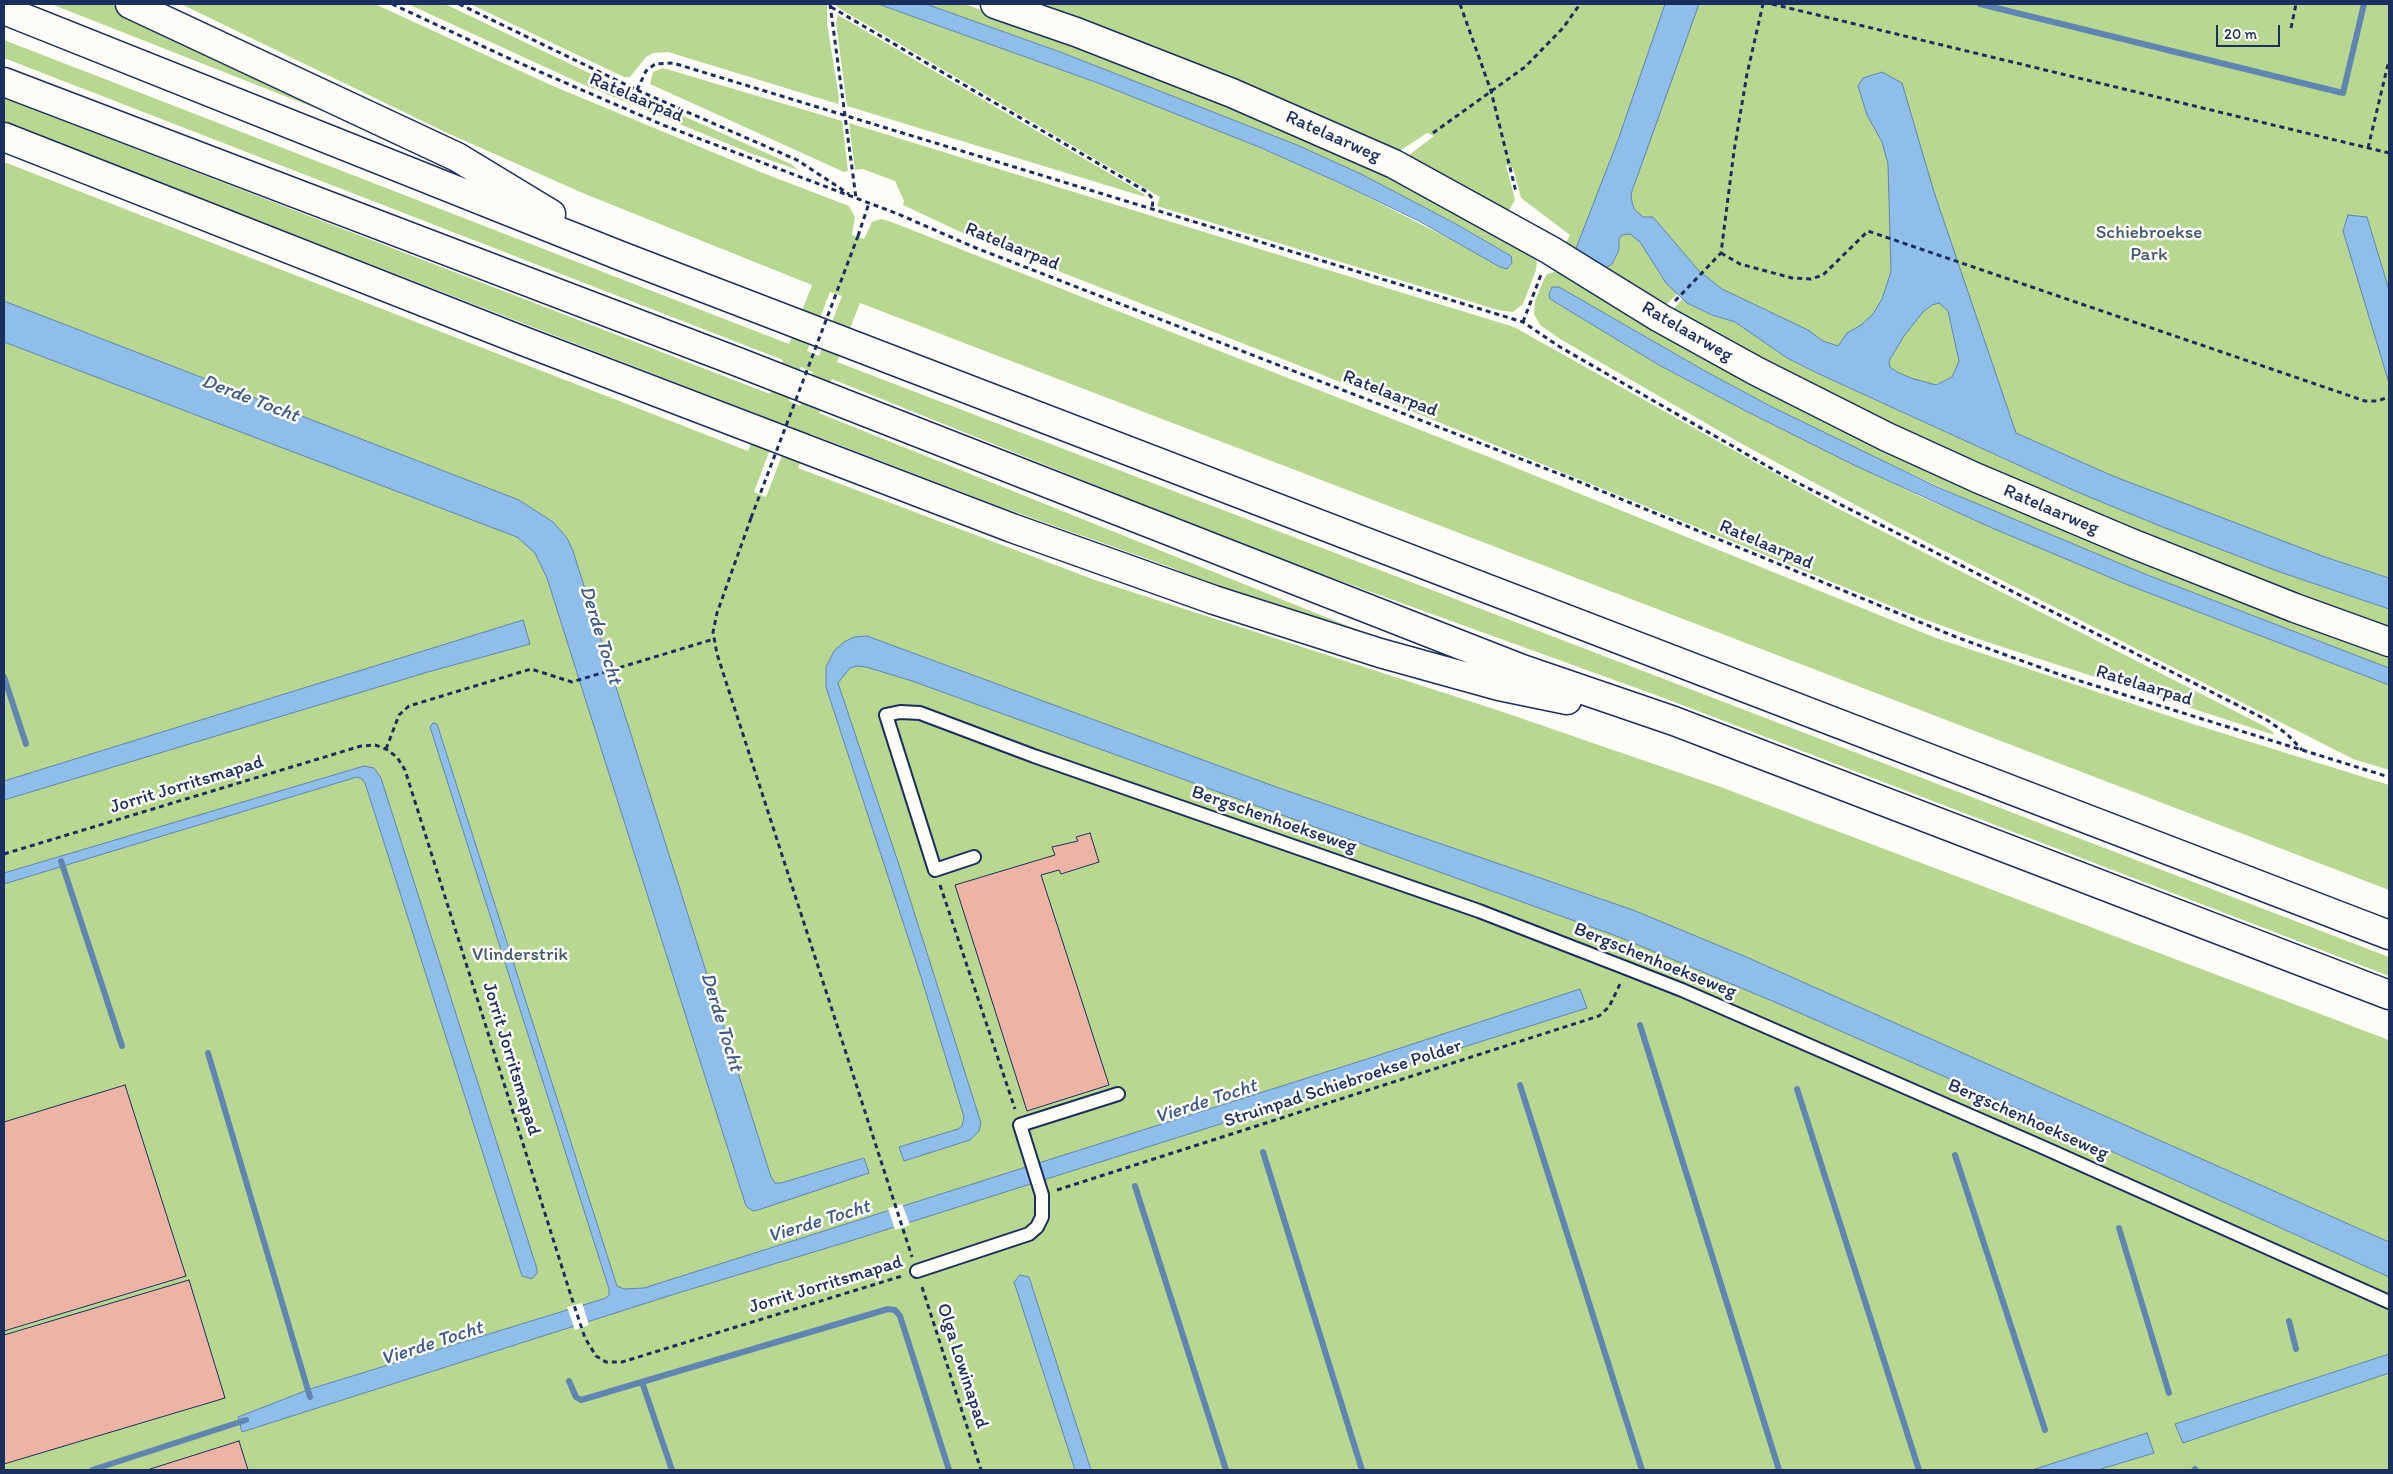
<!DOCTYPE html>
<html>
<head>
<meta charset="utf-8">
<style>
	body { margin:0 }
	#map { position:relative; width:2393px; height:1474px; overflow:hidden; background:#fdfcf7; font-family:Itim,sans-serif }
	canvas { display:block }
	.frame { position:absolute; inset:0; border:5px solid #1b2f5e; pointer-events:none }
	.scale { position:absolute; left:2216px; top:25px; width:64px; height:22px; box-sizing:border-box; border:2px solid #1b2f5e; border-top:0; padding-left:6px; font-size:15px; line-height:18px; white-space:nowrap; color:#1b2f5e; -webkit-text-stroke:4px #fdfcf7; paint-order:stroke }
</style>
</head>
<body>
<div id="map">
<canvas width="2393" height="1474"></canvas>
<div class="frame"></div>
<div class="scale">20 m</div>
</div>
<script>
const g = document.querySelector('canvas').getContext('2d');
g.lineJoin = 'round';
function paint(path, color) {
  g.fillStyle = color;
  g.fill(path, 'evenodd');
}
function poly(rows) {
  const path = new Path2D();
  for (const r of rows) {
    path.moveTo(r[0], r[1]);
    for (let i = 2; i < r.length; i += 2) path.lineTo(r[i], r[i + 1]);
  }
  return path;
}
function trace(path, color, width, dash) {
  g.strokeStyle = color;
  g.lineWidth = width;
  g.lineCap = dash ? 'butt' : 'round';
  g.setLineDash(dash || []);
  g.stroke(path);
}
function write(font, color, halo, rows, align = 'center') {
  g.font = font + ' Itim,sans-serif';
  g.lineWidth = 5;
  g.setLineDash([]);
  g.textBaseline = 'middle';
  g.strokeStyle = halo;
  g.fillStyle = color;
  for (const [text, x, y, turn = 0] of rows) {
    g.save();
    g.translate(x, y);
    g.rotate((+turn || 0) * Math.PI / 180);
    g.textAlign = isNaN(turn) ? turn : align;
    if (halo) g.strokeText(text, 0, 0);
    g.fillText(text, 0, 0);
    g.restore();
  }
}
paint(poly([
	[51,4,117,4,366,128],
	[181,4,375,4,553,86,763,173,849,206,855,217,852,235,864,239,872,222,881,219,889,221,1489,457,1936,638,2193,724,2389,785,2389,890,860,303,837,362,2389,957,2389,976,1664,698,1266,554,832,379,819,413,1420,655,1271,612,1170,567,1001,507,811,434,798,468,1095,580,1497,710,1718,786,2389,1040,2389,1470,4,1470,4,162,748,451,762,416,4,122,4,98,770,394,783,360,4,58,4,40,789,344,812,285,585,194,445,132],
	[830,292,842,296,819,356,807,351],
	[801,367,813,372,800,406,789,401],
	[780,423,793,427,766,497,754,492],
	[408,4,445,4,614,85,791,164,798,170,750,153,582,84],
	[470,4,827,4,827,23,839,98,838,104,668,52,653,53,646,57,630,77,624,77],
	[834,4,878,4,1098,83,1259,147,1340,183,1458,243,1511,256,1456,224,1360,174,1297,145,1063,53,926,4,965,4,1121,61,1332,146,1532,252,1537,262,1536,270,1523,304,1513,312,1498,310,1157,206,1160,197,842,10],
	[1025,4,2389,4,2389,594,1677,294,1663,308,1563,248,1570,235,1521,198,1513,168,1506,165,1515,200,1507,214,1404,159,1434,136,1427,133,1395,154],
	[838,15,1124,182,1144,194,1145,197,847,106,836,23],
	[663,68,842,121,848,171,844,172,650,84,653,72],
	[849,123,1514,327,1835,507,2264,726,2273,732,2274,735,1981,640,1913,615,1308,369,969,236,903,205,904,201,895,181,863,169,855,170],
	[1560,270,1619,306,2389,652,2389,668,2145,574,1970,501,1853,447,1772,407,1705,371,1559,287,1550,290,1549,293,1550,299,1659,365,1744,410,1921,497,2128,585,2389,685,2389,770,2353,759,1895,526,1742,444,1560,339,1540,325,1534,314,1535,301,1544,279,1547,274],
	[1682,299,1712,315,1735,322,1787,358,1817,373,2075,491,2277,571,2389,609,2389,632,1979,469,1670,313]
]), '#b8d892');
const water = poly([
	[878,4,926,4,1063,53,1297,145,1361,174,1456,224,1511,256,1512,263,1507,269,1500,267,1419,221,1340,183,1259,147,1098,83,878,4],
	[1665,4,1699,4,1631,194,1632,202,1634,209,1643,217,1653,217,1699,271,1722,289,1808,330,1823,341,1838,346,1847,333,1861,325,1873,314,1882,299,1891,272,1888,164,1882,142,1867,115,1858,86,1863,78,1882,72,1902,83,1934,192,2016,433,2113,476,2325,557,2389,578,2389,609,2277,571,2160,526,2075,491,1817,373,1787,358,1735,322,1712,315,1687,303,1666,283,1640,242,1630,234,1622,235,1619,239,1619,250,1612,264,1606,268,1575,251,1618,140,1665,4],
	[1939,303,1948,311,1959,361,1952,377,1936,385,1911,378,1897,372,1890,367,1889,361,1904,336,1923,312,1932,305,1939,303],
	[2348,215,2367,217,2389,290,2389,383,2343,231,2348,215],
	[1552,287,1559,287,1705,371,1772,407,1935,486,2145,574,2389,668,2389,685,2128,585,1992,528,1856,466,1744,410,1659,365,1550,299,1549,294,1552,287],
	[4,301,519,500,553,522,567,538,573,551,771,1177,775,1183,781,1183,864,1158,869,1173,758,1210,753,1211,746,1206,547,578,535,553,517,537,4,342,4,301],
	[523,620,530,644,428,672,4,800,4,781,523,620],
	[867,636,1279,788,1633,910,1744,956,2389,1242,2389,1277,2018,1109,1777,1003,1619,937,912,681,866,667,857,666,850,668,838,683,901,871,981,1123,979,1131,970,1140,904,1161,899,1147,958,1129,962,1126,964,1117,921,977,826,687,826,667,834,651,844,642,854,637,867,636],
	[433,723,437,724,617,1286,624,1289,644,1288,1367,1059,1580,989,1587,1008,860,1238,678,1293,242,1432,238,1417,310,1389,606,1298,609,1295,609,1289,430,727,433,723],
	[364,766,374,768,381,778,537,1269,537,1273,532,1279,522,1276,365,783,362,779,357,777,4,884,4,873,364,766],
	[1020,1275,1029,1277,1091,1470,1075,1470,1014,1282,1020,1275],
	[2389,1354,2389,1373,2183,1443,2175,1424,2389,1354],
	[2147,1433,2154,1453,2098,1470,2032,1470,2147,1433]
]);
paint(water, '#8ebee9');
trace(water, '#6085b1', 1);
paint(poly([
	[902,1204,910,1225,895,1230,888,1208],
	[582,1303,589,1325,575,1330,567,1307]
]), '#fdfcf7');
trace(poly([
	[1980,4,2343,93,2364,4],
	[4,677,26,744],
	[61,861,122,1046],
	[1640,1025,1779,1470],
	[208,1053,310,1397],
	[1520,1085,1642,1470],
	[1797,1089,1919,1470],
	[1263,1152,1362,1470],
	[1955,1155,2045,1430],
	[1135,1186,1226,1470],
	[2119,1228,2169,1393],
	[2289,1321,2296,1349],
	[569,1381,576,1397,581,1400,888,1309,895,1310,900,1316,949,1470],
	[642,1382,672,1470],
	[2195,1469,2196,1470],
	[92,1470,246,1420]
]), '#6085b1', 6);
const building = poly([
	[1090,833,1099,862,1061,874,1059,870,1041,875,1109,1085,1027,1111,955,885,1055,855,1052,847,1078,841,1076,837,1090,833],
	[125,1085,186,1276,4,1331,4,1122,125,1085],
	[189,1280,225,1398,4,1464,4,1335,189,1280],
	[239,1441,248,1470,147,1470,239,1441]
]);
paint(building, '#edb4a5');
trace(building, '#1b2f5e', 1);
const service = poly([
	[974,857,935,870,886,715,900,712,920,713,1034,756,1479,911,1626,968,1682,990,2040,1146,2389,1302],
	[917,1271,1029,1234,1037,1227,1042,1217,1042,1195,1020,1125,1118,1094]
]);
const tertiary = poly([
	[995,4,1076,32,1232,93,1394,164,1550,250,1660,318,1756,371,1887,437,1977,478,2131,543,2295,608,2389,642]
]);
const motorway = poly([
	[130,4,457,157,551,214],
	[4,10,621,256,2389,935],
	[4,82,738,362,1522,669,1674,721,2389,995],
	[4,137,518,339,1012,528,1214,600,1380,653,1499,686,1567,700]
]);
trace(service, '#1b2f5e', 16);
trace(tertiary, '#1b2f5e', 31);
trace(motorway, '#1b2f5e', 31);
trace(poly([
	[392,4,508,58,663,125,898,214,976,248,1565,476,1956,637,2064,676,2389,777],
	[459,4,637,90,797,160,849,194],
	[830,4,856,198],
	[1460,4,1491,91,1516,192],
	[1772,4,2389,153],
	[831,7,1147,192,1153,199,1152,209],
	[2291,28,2296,4],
	[637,90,646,71,655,64,673,63,1523,322,1560,347,1788,478,2267,720,2287,734,2302,750],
	[1433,133,1525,67,1563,28,1580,4],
	[2368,148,2389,60],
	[858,236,869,203],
	[1721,253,1740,264,1792,278,1811,279,1823,275,1868,231,2365,401,2377,401,2389,397],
	[1675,301,1721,253,1734,151,1747,74,1763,4],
	[1523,322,1542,272],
	[751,518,717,613,713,632,717,654,912,1257],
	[386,749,399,715,409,706,531,669,572,682,714,639],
	[4,854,361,746,375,745,386,749,397,757,405,770,572,1299,585,1338,596,1356,606,1362,622,1362,902,1276],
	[940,885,1015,1109],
	[1057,1190,1599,1016,1609,1007,1620,984],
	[922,1287,981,1470]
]), '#1b2f5e', 3, [5, 4]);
trace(service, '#fdfcf7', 12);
trace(tertiary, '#fdfcf7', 28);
trace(motorway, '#fdfcf7', 28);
trace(poly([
	[751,518,858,236]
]), '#1b2f5e', 3, [5, 4]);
write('19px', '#1b2f5e', '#fdfcf7', [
	["Ratelaarpad",636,98,23],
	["Ratelaarweg",1333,137,24],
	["Ratelaarpad",1012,247,22],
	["Ratelaarweg",1687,332,30],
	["Ratelaarpad",1390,394,21],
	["Ratelaarweg",2051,510,23],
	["Ratelaarpad",1766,545,23],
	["Ratelaarpad",2144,686,17],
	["Jorrit Jorritsmapad",187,785,-17],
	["Bergschenhoekseweg",1274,820,19],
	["Bergschenhoekseweg",1655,961,22],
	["Jorrit Jorritsmapad",511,1059,73],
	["Struinpad Schiebroekse Polder",1343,1084,-18],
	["Bergschenhoekseweg",2028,1120,24],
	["Jorrit Jorritsmapad",826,1285,-17],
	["Olga Lowinapad",962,1366,72]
]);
write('19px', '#42596b', '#fdfcf7', [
	["Schiebroekse",2149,233],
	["Park",2149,255],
	["Vlinderstrik",520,955]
]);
write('italic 20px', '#3e5a88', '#fdfcf7', [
	["Derde Tocht",250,399,21],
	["Derde Tocht",600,635,73],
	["Derde Tocht",721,1022,73],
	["Vierde Tocht",1206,1102,-18],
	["Vierde Tocht",819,1222,-17],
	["Vierde Tocht",432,1344,-18]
]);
</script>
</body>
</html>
